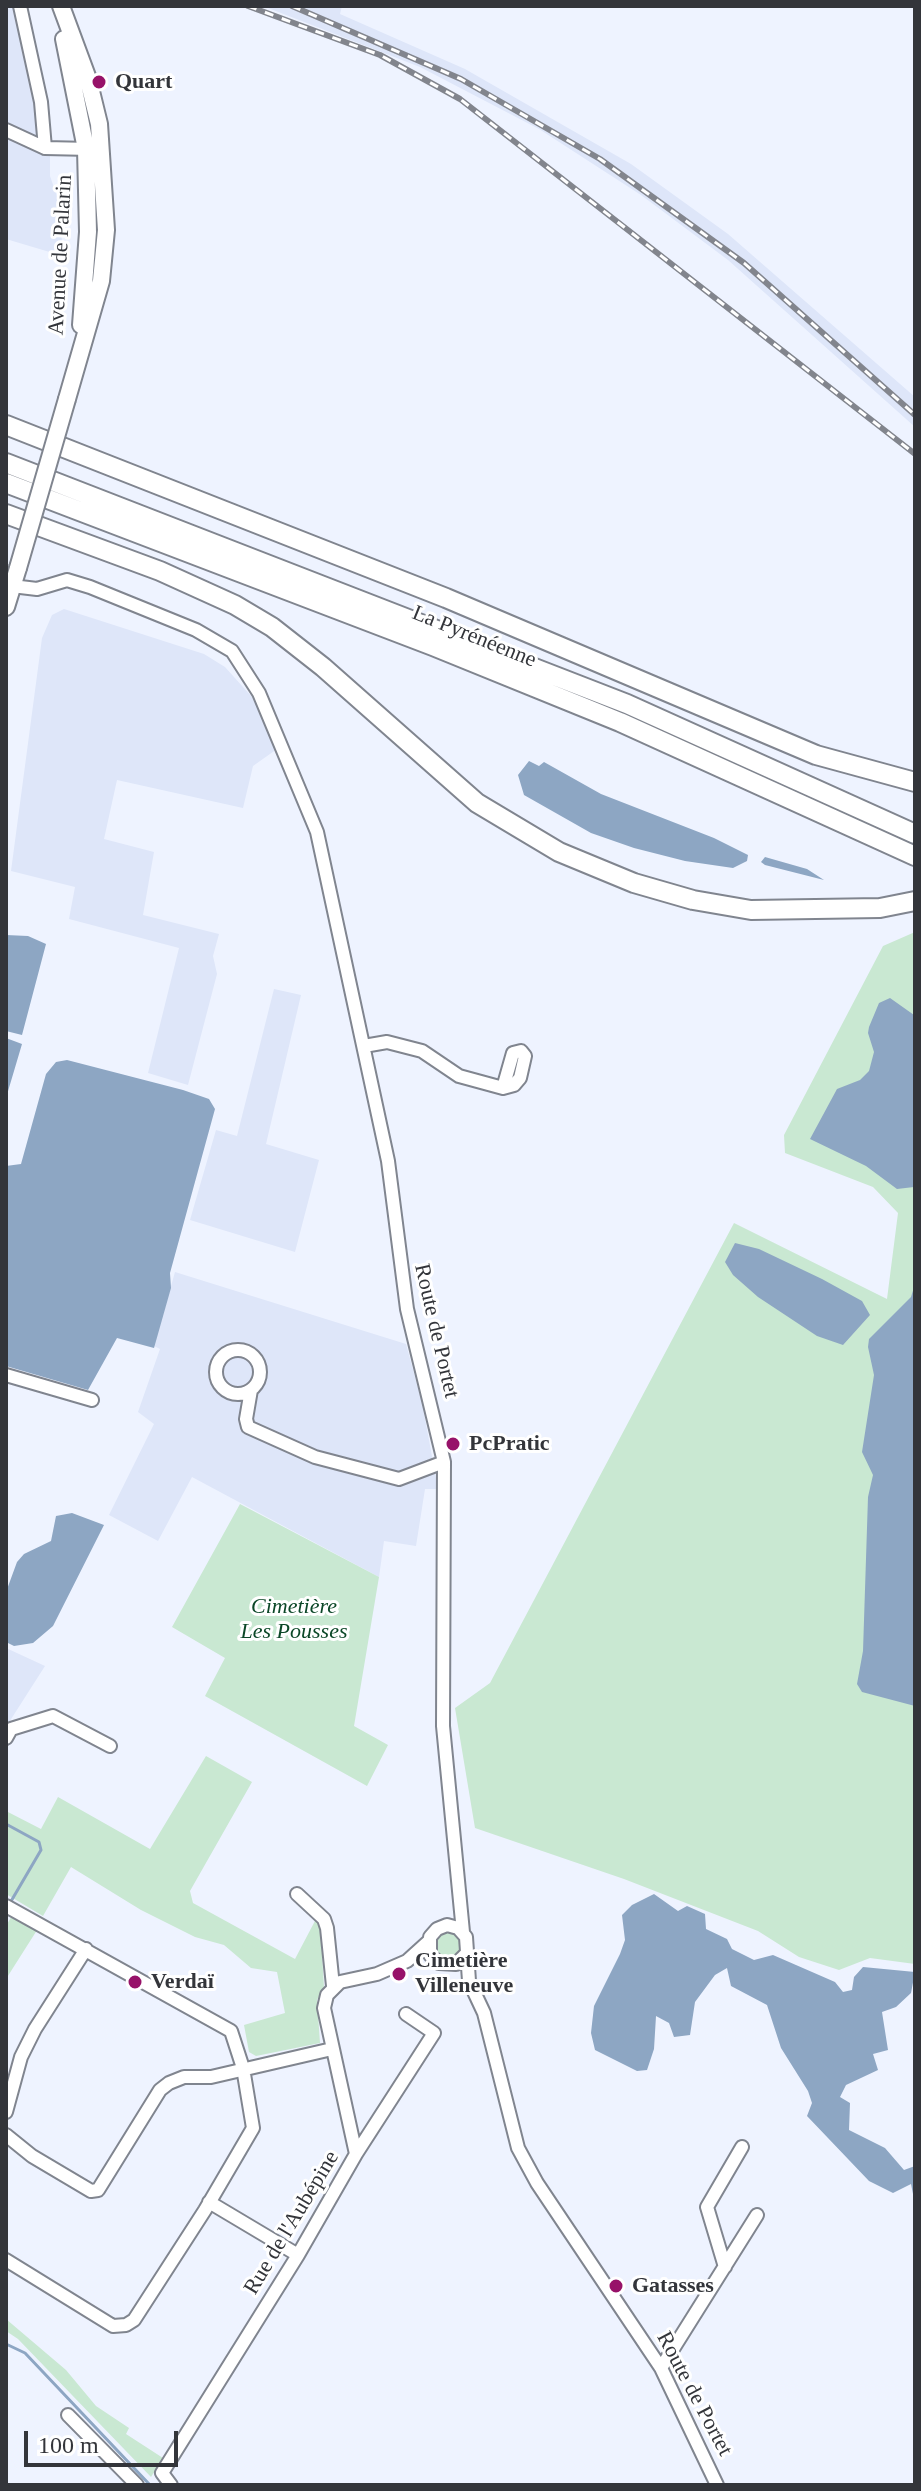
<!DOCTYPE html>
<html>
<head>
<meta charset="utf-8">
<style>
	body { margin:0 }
	#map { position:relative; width:921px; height:2491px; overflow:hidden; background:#eef3ff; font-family:"Times New Roman",serif }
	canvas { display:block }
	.frame { position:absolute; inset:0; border:8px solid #33353a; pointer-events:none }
	.scale { position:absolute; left:24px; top:2431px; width:154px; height:36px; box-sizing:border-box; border:4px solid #33353a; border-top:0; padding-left:10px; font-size:24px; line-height:28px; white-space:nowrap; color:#33353a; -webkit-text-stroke:6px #fff; paint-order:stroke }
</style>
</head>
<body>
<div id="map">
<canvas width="921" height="2491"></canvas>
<div class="frame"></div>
<div class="scale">100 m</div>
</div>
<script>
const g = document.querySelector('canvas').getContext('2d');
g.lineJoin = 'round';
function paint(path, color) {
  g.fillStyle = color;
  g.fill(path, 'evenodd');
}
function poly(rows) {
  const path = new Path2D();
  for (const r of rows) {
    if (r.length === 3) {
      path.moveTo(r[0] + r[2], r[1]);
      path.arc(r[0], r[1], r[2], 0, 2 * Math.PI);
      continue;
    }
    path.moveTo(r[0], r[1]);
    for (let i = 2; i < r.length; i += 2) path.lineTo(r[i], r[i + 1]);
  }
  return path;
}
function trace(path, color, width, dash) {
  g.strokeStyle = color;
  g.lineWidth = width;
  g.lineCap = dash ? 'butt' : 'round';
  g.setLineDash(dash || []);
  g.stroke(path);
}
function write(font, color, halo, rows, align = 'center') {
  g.font = font + ' "Times New Roman",serif';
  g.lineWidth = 6;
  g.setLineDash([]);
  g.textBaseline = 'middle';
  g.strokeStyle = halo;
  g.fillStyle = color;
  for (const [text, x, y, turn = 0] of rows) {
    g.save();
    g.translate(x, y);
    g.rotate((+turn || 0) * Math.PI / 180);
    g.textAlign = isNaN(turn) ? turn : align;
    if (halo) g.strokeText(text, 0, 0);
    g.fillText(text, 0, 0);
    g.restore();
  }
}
paint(poly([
	[6,6,25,6,50,112,50,176,59,202,63,256,6,239],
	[263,6,342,6,340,14,465,69,631,164,728,234,915,397,915,427,728,260,641,195,539,129,420,67],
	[64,609,204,654,225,667,252,697,277,749,253,766,243,808,117,780,104,839,154,852,143,915,219,934,213,956,217,974,188,1085,148,1073,179,948,69,919,75,887,11,871,42,638,52,615],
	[274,989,301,995,266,1144,319,1160,295,1252,190,1220,216,1130,237,1136],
	[175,1272,406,1344,422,1402,438,1489,425,1489,416,1546,384,1541,379,1577,192,1477,158,1541,109,1515,154,1424,138,1412,160,1349,154,1346],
	[6,1648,45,1666,6,1727]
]), '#dee6f9');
paint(poly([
	[915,932,915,1964,870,1958,839,1970,799,1957,758,1931,624,1879,475,1828,455,1708,490,1683,734,1223,887,1299,898,1213,873,1187,785,1153,784,1135,883,946],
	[240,1504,379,1577,354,1726,388,1745,367,1786,205,1696,225,1658,172,1627],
	[206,1756,252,1782,190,1891,193,1903,295,1959,316,1919,320,1920,324,1987,317,2000,320,2043,256,2056,249,2052,244,2025,285,2013,277,1972,251,1968,224,1945,195,1937,141,1910,71,1867,43,1916,6,1894,6,1811,41,1829,58,1797,150,1849],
	[14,1912,39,1927,6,1979,6,1926],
	[448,1945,14],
	[6,2319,66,2370,96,2406,129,2428,126,2434,163,2458,151,2477,18,2339,6,2331]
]), '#c9e8d2');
paint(poly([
	[529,761,539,766,544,762,601,794,714,838,748,855,747,861,733,868,685,861,634,848,591,833,524,795,518,775],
	[765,857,807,869,824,880,765,865,761,862],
	[6,935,28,936,46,944,22,1035,6,1031],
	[890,998,914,1015,914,1187,897,1189,866,1166,810,1139,837,1089,860,1080,869,1071,874,1052,868,1033,869,1027,879,1003],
	[6,1038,22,1044,6,1098],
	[67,1060,183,1090,209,1099,215,1109,170,1273,171,1288,154,1348,117,1338,88,1390,6,1366,6,1166,21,1164,46,1074,56,1062],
	[735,1243,759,1249,822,1279,862,1301,870,1315,843,1345,817,1336,758,1297,733,1275,725,1262],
	[915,1284,915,1706,862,1692,857,1684,863,1651,868,1497,873,1475,862,1452,874,1375,868,1347,869,1339,911,1297],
	[72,1513,104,1525,53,1626,33,1643,14,1646,6,1642,6,1592,17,1562,24,1554,51,1541,56,1516],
	[654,1894,678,1911,687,1906,705,1914,706,1929,727,1939,732,1949,754,1960,773,1955,835,1982,843,1992,852,1990,854,1977,863,1967,915,1972,911,1993,896,2007,882,2012,888,2050,873,2054,878,2070,846,2085,840,2097,850,2103,849,2130,885,2148,904,2170,915,2166,915,2204,911,2184,893,2193,869,2181,807,2116,812,2103,808,2091,781,2048,767,2005,731,1986,727,1968,715,1975,695,2002,690,2035,674,2037,669,2023,656,2016,654,2049,647,2070,637,2071,595,2050,591,2033,594,2006,620,1954,625,1940,622,1915,632,1905]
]), '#8da6c3');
trace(poly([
	[6,1824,39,1842,41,1850,10,1903],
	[6,2344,25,2353,150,2485]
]), '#8da6c3', 3);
const minor = poly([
	[20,6,41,102,45,148],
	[6,130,45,148,91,149],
	[12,586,37,589,67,580,90,587,196,630,232,651,259,693,317,832,388,1161,407,1309,444,1462,443,1726,463,1932],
	[364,1046,387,1042,422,1051,459,1076,503,1088,514,1085,520,1078,525,1056,521,1051,513,1053,503,1088],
	[238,1372,22],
	[6,1375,92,1400],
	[251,1390,246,1419,248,1427,315,1457,399,1479,444,1462],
	[6,1738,11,1729,53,1716,110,1746],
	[297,1894,324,1919,327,1928,333,1986],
	[6,1906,231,2031,243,2068,253,2128,205,2210,134,2320,126,2325,113,2326,6,2260],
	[466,1954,456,1964,439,1963,430,1955,430,1937,437,1929,447,1925,458,1928,466,1937,469,1981,484,2013,518,2148,537,2183,661,2368,717,2485],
	[6,2112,21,2057,35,2029,86,1949],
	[6,2135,32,2156,91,2191,98,2190,160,2090,169,2083,184,2077,211,2077,332,2049],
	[356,2154,434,2033,406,2014],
	[209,2202,298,2255],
	[725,2267,707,2207,742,2147],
	[661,2368,757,2215],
	[68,2415,137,2485],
	[171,2485,162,2473,298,2255,356,2154,324,2008,327,1995,340,1982,377,1974,407,1961,428,1942]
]);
const major = poly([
	[61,6,88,79,99,124,106,230,101,281,67,399],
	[64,39,86,149,88,232,81,325],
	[6,607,18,568]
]);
const highway = poly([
	[6,425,446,598,816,755,915,782],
	[6,463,627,704,915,834],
	[6,483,433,646,620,722,915,856],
	[6,514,160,571,235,605,272,627,323,667,477,803,559,852,634,883,693,900,751,910,880,908,915,901]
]);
trace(minor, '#80858f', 16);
trace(major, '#80858f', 20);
trace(highway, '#80858f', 22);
trace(minor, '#fff', 12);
trace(major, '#fff', 16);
trace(highway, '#fff', 18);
const rail = poly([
	[248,6,380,55,460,99,915,454],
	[292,6,461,79,600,159,744,263,915,415]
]);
trace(rail, '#82858d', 6);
trace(rail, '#fff', 3, [9]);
const majorBridge = poly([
	[18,568,67,399]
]);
trace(majorBridge, '#80858f', 20, []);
trace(majorBridge, '#fff', 16);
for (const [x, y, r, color] of [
	[99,82,8,"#971269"],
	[453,1444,8,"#971269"],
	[399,1974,8,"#971269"],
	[135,1982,8,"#971269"],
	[616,2286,8,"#971269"]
]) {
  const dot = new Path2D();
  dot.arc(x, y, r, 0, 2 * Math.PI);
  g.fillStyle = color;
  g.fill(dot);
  trace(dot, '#fff', 3);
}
write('bold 22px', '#33353a', '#fff', [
	["Quart",115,82],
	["PcPratic",469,1444],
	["Cimetière",415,1961],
	["Villeneuve",415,1986],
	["Verdaï",151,1982],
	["Gatasses",632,2286]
], 'left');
write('22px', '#33353a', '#fff', [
	["Avenue de Palarin",61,255,-87],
	["La Pyrénéenne",474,637,22],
	["Route de Portet",436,1331,77],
	["Rue de l'Aubépine",292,2223,-59],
	["Route de Portet",694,2394,62]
]);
write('italic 22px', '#0b4727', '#fff', [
	["Cimetière",294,1607],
	["Les Pousses",294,1632]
]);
</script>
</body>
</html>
